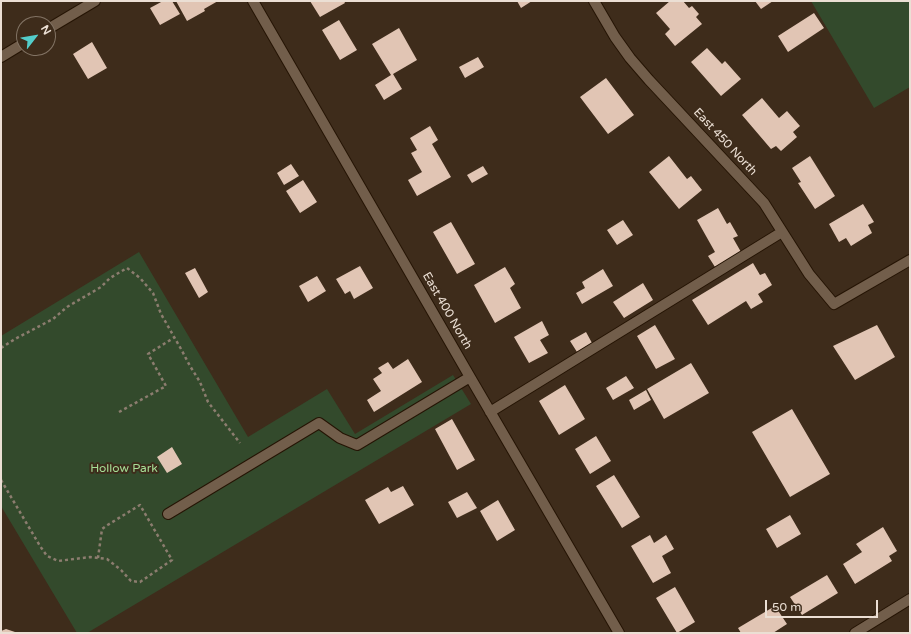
<!DOCTYPE html>
<html>
<head>
<meta charset="utf-8">
<style>
	body { margin:0 }
	#map { position:relative; width:911px; height:634px; overflow:hidden; background:#3e2c1b; font-family:"Varela Round",sans-serif }
	canvas { display:block }
	.frame { position:absolute; inset:0; border:2px solid #ebdfd4; pointer-events:none }
	.north { position:absolute; left:16px; top:16px; width:40px; height:40px; box-sizing:border-box; background:#3e2c1b; border:1px solid #837465; border-radius:50%; rotate:59deg; font-size:11px; font-weight:700; line-height:16px; text-align:center; color:#ebdfd4 }
	.north::after { content:''; display:block; margin:auto; width:14px; height:18px; background:#53cdca; clip-path:polygon(50% 0,100% 100%,50% 72%,0 100%) }
	.scale { position:absolute; left:765px; top:600px; width:113px; height:18px; box-sizing:border-box; border:2px solid #ebdfd4; border-top:0; padding-left:5px; font-size:12px; line-height:14px; white-space:nowrap; color:#ebdfd4; -webkit-text-stroke:3px #3e2c1b; paint-order:stroke }
</style>
</head>
<body>
<div id="map">
<canvas width="911" height="634"></canvas>
<div class="frame"></div>
<div class="north">N</div>
<div class="scale">50 m</div>
</div>
<script>
const g = document.querySelector('canvas').getContext('2d');
g.lineJoin = 'round';
function paint(path, color) {
  g.fillStyle = color;
  g.fill(path, 'evenodd');
}
function poly(rows) {
  const path = new Path2D();
  for (const r of rows) {
    path.moveTo(r[0], r[1]);
    for (let i = 2; i < r.length; i += 2) path.lineTo(r[i], r[i + 1]);
  }
  return path;
}
function trace(path, color, width, dash) {
  g.strokeStyle = color;
  g.lineWidth = width;
  g.lineCap = dash ? 'butt' : 'round';
  g.setLineDash(dash || []);
  g.stroke(path);
}
function write(font, color, halo, rows, align = 'center') {
  g.font = font + ' "Varela Round",sans-serif';
  g.lineWidth = 4;
  g.setLineDash([]);
  g.textBaseline = 'middle';
  g.strokeStyle = halo;
  g.fillStyle = color;
  for (const [text, x, y, turn = 0] of rows) {
    g.save();
    g.translate(x, y);
    g.rotate((+turn || 0) * Math.PI / 180);
    g.textAlign = isNaN(turn) ? turn : align;
    if (halo) g.strokeText(text, 0, 0);
    g.fillText(text, 0, 0);
    g.restore();
  }
}
paint(poly([
	[811,1,910,1,910,87,874,108],
	[139,252,248,437,327,389,355,434,453,375,471,404,87,633,77,633,1,506,1,336]
]), '#334a2c');
paint(poly([
	[163,1,172,1,180,14,160,25,150,8],
	[176,1,218,1,204,9,205,11,187,21],
	[310,1,344,1,345,3,320,17],
	[517,1,532,1,521,8],
	[670,1,683,1,689,8,692,6,699,14,696,17,702,24,675,46,665,34,670,29,656,13],
	[755,1,773,1,761,9],
	[814,13,824,28,788,52,778,36],
	[339,20,357,50,340,60,322,30],
	[399,28,417,60,393,74,402,89,384,100,375,85,391,75,372,44],
	[92,42,107,68,88,79,73,54],
	[707,48,722,64,725,61,741,79,721,96,691,62],
	[478,57,484,67,465,78,459,67],
	[606,78,634,115,608,134,580,97],
	[762,98,779,118,787,111,800,126,793,132,797,137,781,151,776,146,771,149,742,115],
	[430,126,438,140,432,144,451,177,417,196,408,180,422,172,411,153,417,150,410,138],
	[669,156,687,179,691,176,702,190,679,209,649,172],
	[810,156,835,196,815,209,798,183,801,182,792,168],
	[291,164,299,176,284,185,277,173],
	[483,166,488,174,472,183,467,175],
	[303,180,317,202,300,213,286,191],
	[863,204,874,222,868,225,872,233,851,246,846,238,839,242,829,224],
	[718,208,727,224,730,222,738,236,733,238,741,252,715,267,708,256,715,252,697,220],
	[623,220,633,235,617,245,607,230],
	[451,222,475,264,457,274,433,232],
	[753,263,760,275,765,273,772,285,758,294,763,302,751,309,746,301,708,325,692,300],
	[360,266,373,288,354,299,350,291,345,294,336,279],
	[505,267,515,284,510,288,521,308,495,323,474,285],
	[195,268,208,292,199,298,185,273],
	[603,269,613,286,582,304,576,293,585,288,582,282],
	[317,276,326,291,308,302,299,286],
	[643,283,653,300,624,318,613,302],
	[542,321,549,335,540,340,548,353,529,363,514,337],
	[655,325,675,359,656,369,637,336],
	[877,325,895,357,855,380,833,346],
	[586,332,592,343,577,352,570,341],
	[408,359,422,382,374,412,367,400,381,391,373,379,382,373,378,368,388,362,393,369],
	[691,363,709,393,664,419,647,389],
	[626,376,634,388,613,400,606,388],
	[565,385,585,419,559,435,539,401],
	[646,390,651,400,634,410,629,400],
	[792,409,830,474,790,497,752,432],
	[452,419,475,460,457,470,435,429],
	[596,436,611,461,590,474,575,449],
	[172,447,182,464,167,473,157,457],
	[614,475,640,517,622,528,596,486],
	[403,486,414,505,379,524,365,500,388,487,391,492],
	[467,492,477,508,457,518,448,502],
	[498,500,515,530,497,541,480,511],
	[790,515,801,534,777,548,766,529],
	[883,527,897,551,889,556,892,561,855,584,843,564,862,552,856,544],
	[650,535,654,543,666,535,674,549,662,556,671,573,653,583,631,546],
	[827,575,838,593,802,615,790,597],
	[675,587,695,622,677,633,656,598],
	[775,606,787,624,773,633,741,633,738,628],
	[6,629,18,633,1,633,1,631]
]), '#e1c5b4');
const minor = poly([
	[253,1,470,377,619,633],
	[594,1,615,37,630,58,649,80,764,203,809,274,834,304,910,260],
	[48,29,95,1],
	[1,57,24,43],
	[490,412,782,232],
	[168,514,319,423,340,438,357,445,470,377],
	[855,633,910,599]
]);
trace(minor, '#251404', 12);
trace(poly([
	[1,348,15,339,53,319,67,307,101,287,110,278,127,268,140,278,153,293,161,314,181,349,190,366,200,382,208,402,240,443],
	[119,412,166,386,148,354,175,337],
	[1,480,40,546,47,556,58,561,90,557,107,559,121,570,131,581,140,582,172,560,140,505,106,526,102,529,98,558]
]), '#8c7d6f', 2.5, [3, 3]);
trace(minor, '#725e4b', 10);
write('12px', '#ebdfd4', '#3e2c1b', [
	["East 450 North",725,142,47],
	["East 400 North",447,311,60]
]);
write('12px', '#a7df97', '#3e2c1b', [
	["Hollow Park",124,469]
]);
</script>
</body>
</html>
